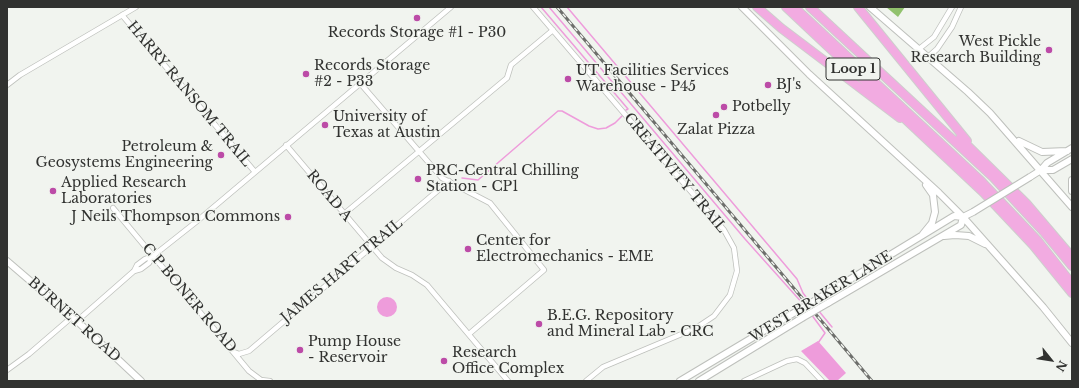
<!DOCTYPE html>
<html>
<head>
<meta charset="utf-8">
<style>
	body { margin:0 }
	#map { position:relative; width:1079px; height:388px; overflow:hidden; background:#f1f4ef; font-family:"Libre Baskerville",serif }
	canvas { display:block }
	.frame { position:absolute; inset:0; border:8px solid #313230; pointer-events:none }
	.north { position:absolute; left:1031px; top:340px; width:40px; height:40px; -webkit-text-stroke:3px #f1f4ef; paint-order:stroke; rotate:120deg; font-size:11px; font-weight:700; line-height:16px; text-align:center; color:#313230 }
	.north::after { content:''; display:block; margin:auto; width:14px; height:18px; background:#313230; clip-path:polygon(50% 0,100% 100%,50% 72%,0 100%) }
</style>
</head>
<body>
<div id="map">
<canvas width="1079" height="388"></canvas>
<div class="frame"></div>
<div class="north">N</div>
</div>
<script>
const g = document.querySelector('canvas').getContext('2d');
g.lineJoin = 'round';
function paint(path, color) {
  g.fillStyle = color;
  g.fill(path, 'evenodd');
}
function poly(rows) {
  const path = new Path2D();
  for (const r of rows) {
    if (r.length === 3) {
      path.moveTo(r[0] + r[2], r[1]);
      path.arc(r[0], r[1], r[2], 0, 2 * Math.PI);
      continue;
    }
    path.moveTo(r[0], r[1]);
    for (let i = 2; i < r.length; i += 2) path.lineTo(r[i], r[i + 1]);
  }
  return path;
}
function trace(path, color, width, dash) {
  g.strokeStyle = color;
  g.lineWidth = width;
  g.lineCap = dash ? 'butt' : 'round';
  g.setLineDash(dash || []);
  g.stroke(path);
}
function write(font, color, halo, rows, align = 'center') {
  g.font = font + ' "Libre Baskerville",serif';
  g.lineWidth = 3;
  g.setLineDash([]);
  g.textBaseline = 'middle';
  g.strokeStyle = halo;
  g.fillStyle = color;
  for (const [text, x, y, turn = 0] of rows) {
    g.save();
    g.translate(x, y);
    g.rotate((+turn || 0) * Math.PI / 180);
    g.textAlign = isNaN(turn) ? turn : align;
    if (halo) g.strokeText(text, 0, 0);
    g.fillText(text, 0, 0);
    g.restore();
  }
}
paint(poly([
	[886,7,905,7,898,17]
]), '#91c26d');
paint(poly([
	[387,307,10],
	[818,341,846,373,837,381,830,381,801,351]
]), '#ee9cdb');
trace(poly([
	[541,7,628,109,626,110],
	[549,7,745,239,804,305],
	[567,7,797,279,803,293,810,302],
	[462,178,478,180,558,111,562,111,589,126,598,129,606,128,615,123,622,116],
	[818,310,832,327],
	[811,314,825,333,818,343]
]), '#ee9cdb', 1.5);
const minor = poly([
	[533,7,724,230,734,248,737,271,730,295,714,316,696,328,603,367,586,381],
	[122,15,255,172],
	[919,49,934,37,952,7],
	[928,57,937,49,952,27,961,7],
	[360,83,442,178,490,203,544,270,469,334],
	[7,85,20,75,136,7],
	[286,145,382,258,396,268,412,275,427,285,508,381],
	[113,208,249,371,261,380,270,381],
	[344,214,507,78,511,65,553,30],
	[134,271,141,269,149,263,153,256],
	[77,321,134,271,137,265,145,259,153,256,196,222,451,7],
	[234,352,239,354,249,351,449,181],
	[7,370,29,354,72,317],
	[744,381,787,361,797,359,805,363,822,381]
]);
const secondary = poly([
	[742,7,809,74,939,193,963,217,1043,307,1072,343],
	[870,7,968,92,990,113,1072,207],
	[1019,141,1042,152,1067,151],
	[1041,170,1053,170,1072,159],
	[1030,177,1041,170,1047,163,1072,148],
	[1072,180,1072,191],
	[923,234,932,223,935,212,933,195,926,185],
	[944,236,955,235,969,236,985,244],
	[7,261,77,321,141,381],
	[821,297,954,216,963,217,973,212],
	[828,303,961,225,963,217],
	[680,381,797,311],
	[699,381,802,318]
]);
const motorway = poly([
	[757,7,781,28,900,118],
	[786,7,983,192,1033,245,1072,293],
	[794,7,981,181,1038,241,1072,284],
	[810,7,993,177,1044,232,1072,266],
	[858,7,967,141],
	[960,138,1026,203,1072,257]
]);
trace(minor, '#bec0bc', 6);
trace(secondary, '#bec0bc', 8);
trace(motorway, '#cececd', 10);
trace(minor, '#fff', 4.5);
trace(secondary, '#fff', 6);
trace(motorway, '#f2abe1', 8);
const rail = poly([
	[557,7,872,381]
]);
trace(rail, '#6e6f6c', 3);
trace(rail, '#f1f4ef', 1.5, [4.5]);
const secondaryBridge = poly([
	[973,212,1030,177],
	[797,311,821,297],
	[802,318,828,303]
]);
trace(secondaryBridge, '#bec0bc', 8, []);
trace(secondaryBridge, '#fff', 6);
for (const [x, y, r, color] of [
	[417,18,4,"#bc4ba7"],
	[1049,50,4,"#bc4ba7"],
	[306,74,4,"#bc4ba7"],
	[568,79,4,"#bc4ba7"],
	[768,85,4,"#bc4ba7"],
	[724,107,4,"#bc4ba7"],
	[716,115,4,"#bc4ba7"],
	[325,125,4,"#bc4ba7"],
	[221,155,4,"#bc4ba7"],
	[418,179,4,"#bc4ba7"],
	[53,191,4,"#bc4ba7"],
	[288,217,4,"#bc4ba7"],
	[468,249,4,"#bc4ba7"],
	[539,324,4,"#bc4ba7"],
	[300,350,4,"#bc4ba7"],
	[444,361,4,"#bc4ba7"]
]) {
  const dot = new Path2D();
  dot.arc(x, y, r, 0, 2 * Math.PI);
  g.fillStyle = color;
  g.fill(dot);
  trace(dot, '#f1f4ef', 1.5);
}
for (const [x, y, w] of [
	[853,69,54]
]) {
  const box = new Path2D();
  box.roundRect(x - w / 2, y - 11, w, 22, 3);
  g.fillStyle = '#f1f4ef';
  g.fill(box);
  trace(box, '#313230', 1);
}
write('bold 13px', '#313230', null, [
	["Loop 1",853,69]
]);
write('14px', '#313230', '#f1f4ef', [
	["Records Storage #1 - P30",417,33,"center"],
	["West Pickle",1041,42,"right"],
	["Research Building",1041,58,"right"],
	["Records Storage",314,66],
	["#2 - P33",314,82],
	["UT Facilities Services",576,71],
	["Warehouse - P45",576,87],
	["BJ's",776,85],
	["Potbelly",732,107],
	["University of",333,117],
	["Texas at Austin",333,133],
	["Zalat Pizza",716,130,"center"],
	["Petroleum &",213,147,"right"],
	["Geosystems Engineering",213,163,"right"],
	["PRC-Central Chilling",426,171],
	["Station - CP1",426,187],
	["Applied Research",61,183],
	["Laboratories",61,199],
	["J Neils Thompson Commons",280,217,"right"],
	["Center for",476,241],
	["Electromechanics - EME",476,257],
	["B.E.G. Repository",547,316],
	["and Mineral Lab - CRC",547,332],
	["Pump House",308,342],
	["- Reservoir",308,358],
	["Research",452,353],
	["Office Complex",452,369]
], 'left');
write('14px', '#313230', '#f1f4ef', [
	["HARRY RANSOM TRAIL",189,94,50],
	["CREATIVITY TRAIL",675,173,50],
	["ROAD A",329,196,50],
	["JAMES HART TRAIL",342,271,-40],
	["WEST BRAKER LANE",821,297,-31],
	["C P BONER ROAD",189,298,50],
	["BURNET ROAD",74,320,42]
]);
</script>
</body>
</html>
